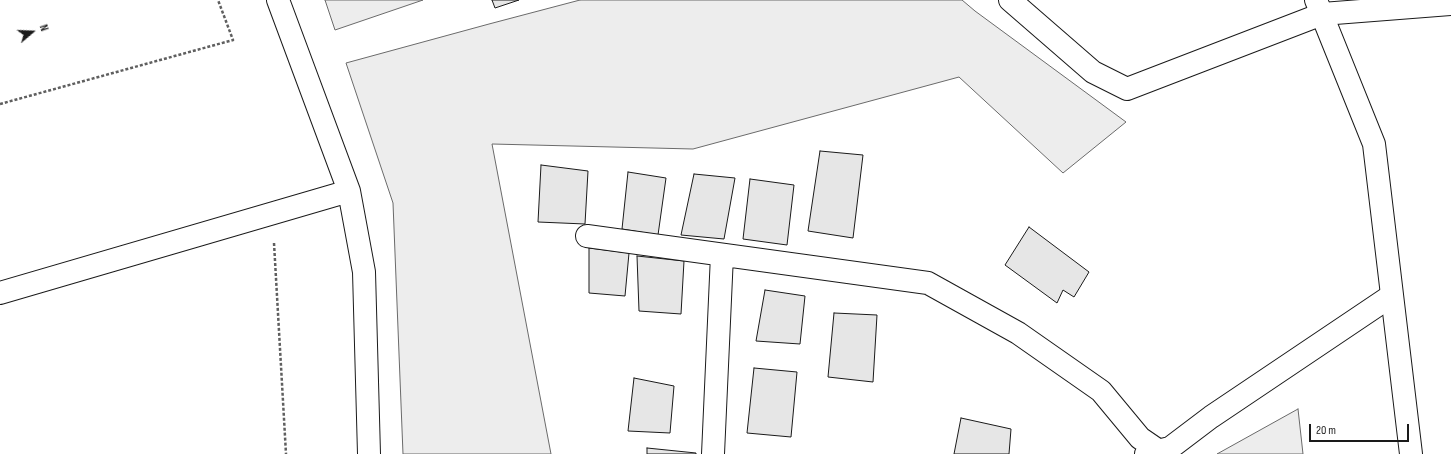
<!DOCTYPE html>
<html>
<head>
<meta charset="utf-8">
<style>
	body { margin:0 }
	#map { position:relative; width:1451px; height:454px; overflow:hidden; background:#fff; font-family:"Sofia Sans Condensed",sans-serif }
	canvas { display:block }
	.north { position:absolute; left:12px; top:12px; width:40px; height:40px; -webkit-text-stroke:3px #fff; paint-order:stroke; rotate:71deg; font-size:11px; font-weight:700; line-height:16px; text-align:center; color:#1a1a1a }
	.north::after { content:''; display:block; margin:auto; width:14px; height:18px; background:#1a1a1a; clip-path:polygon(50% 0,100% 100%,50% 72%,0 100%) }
	.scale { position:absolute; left:1309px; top:424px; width:100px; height:18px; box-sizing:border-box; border:2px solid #1a1a1a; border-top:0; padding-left:5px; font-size:12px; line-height:14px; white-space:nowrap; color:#1a1a1a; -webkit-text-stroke:3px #fff; paint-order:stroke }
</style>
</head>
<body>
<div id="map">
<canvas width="1451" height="454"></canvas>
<div class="north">N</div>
<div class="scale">20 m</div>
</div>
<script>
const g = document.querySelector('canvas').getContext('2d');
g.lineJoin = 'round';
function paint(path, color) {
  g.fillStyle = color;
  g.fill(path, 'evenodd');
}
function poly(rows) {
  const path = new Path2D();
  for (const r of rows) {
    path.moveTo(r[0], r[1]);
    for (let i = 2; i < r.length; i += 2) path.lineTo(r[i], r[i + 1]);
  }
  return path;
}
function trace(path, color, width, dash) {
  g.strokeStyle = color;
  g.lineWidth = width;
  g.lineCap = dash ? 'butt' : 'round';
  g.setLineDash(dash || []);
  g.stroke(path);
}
const built = poly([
	[325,0,423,0,335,30,325,0],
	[580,0,962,0,975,11,1126,122,1063,173,959,77,693,149,492,144,551,454,403,454,393,203,346,63,489,24,580,0],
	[1298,409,1303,454,1217,454,1298,409]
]);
paint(built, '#ededed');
trace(built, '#6a6a6a', 1);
const building = poly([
	[492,0,519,0,495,8,492,0],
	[820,151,863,155,853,238,808,231,820,151],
	[541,165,588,171,585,224,538,222,541,165],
	[628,172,666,178,658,235,622,229,628,172],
	[694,174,735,178,724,239,681,235,694,174],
	[750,179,794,185,787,245,743,239,750,179],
	[1029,227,1089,272,1074,297,1063,290,1057,303,1005,265,1029,227],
	[589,248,629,253,625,296,589,293,589,248],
	[637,256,684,261,681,314,639,311,637,256],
	[765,290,805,296,800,344,756,341,765,290],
	[834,313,877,315,873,382,828,377,834,313],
	[754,368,797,372,791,437,747,433,754,368],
	[634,378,674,386,670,433,628,431,634,378],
	[961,418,1011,429,1009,454,954,454,961,418],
	[647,448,696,453,696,454,647,454,647,448]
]);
paint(building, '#e6e6e6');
trace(building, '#1a1a1a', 1);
const street = poly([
	[278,0,349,191,364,272,369,454],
	[1010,0,1093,72,1127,89,1322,14,1451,4],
	[587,236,928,283,1018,333,1101,391,1140,438,1159,451],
	[0,293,349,191],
	[713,454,722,255],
	[1146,454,1170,448,1211,417,1391,296]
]);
const secondary = poly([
	[1316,0,1374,144,1411,454]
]);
trace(street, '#1a1a1a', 24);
trace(secondary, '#1a1a1a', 24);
trace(poly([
	[0,104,233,40,218,0],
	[274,243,286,454]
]), '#5f5f5f', 2.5, [3, 2]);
trace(street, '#fff', 22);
trace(secondary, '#fff', 22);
</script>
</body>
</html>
